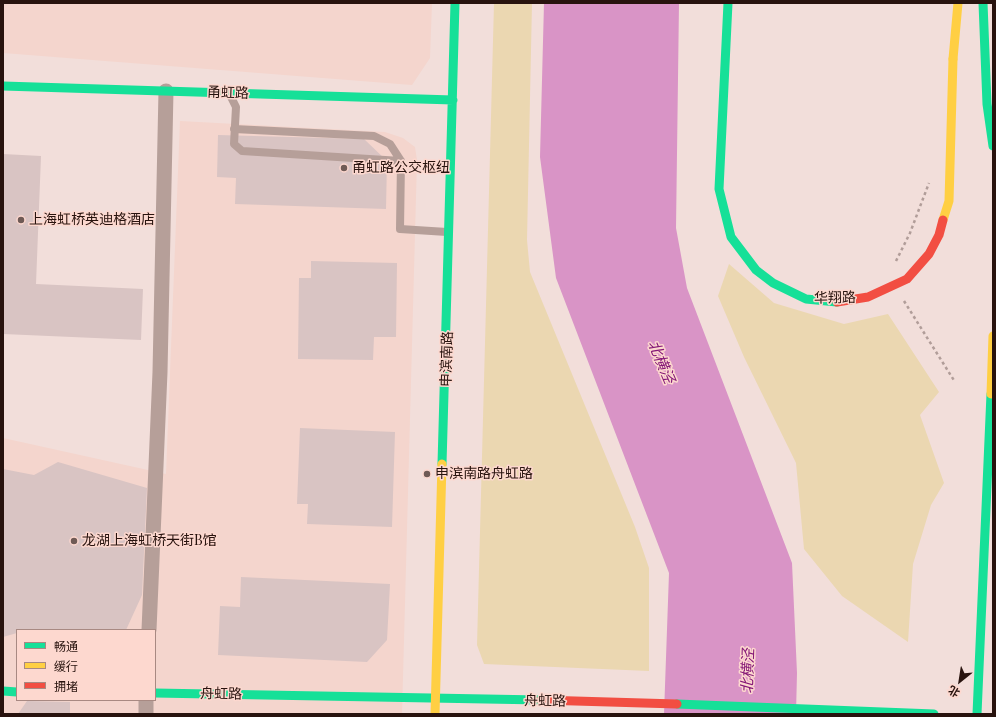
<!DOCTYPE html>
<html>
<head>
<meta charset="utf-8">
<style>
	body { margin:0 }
	#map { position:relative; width:996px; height:717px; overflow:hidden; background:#f2deda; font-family:"Playfair Display","Noto Sans SC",serif }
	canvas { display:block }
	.frame { position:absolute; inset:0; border:4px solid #28130e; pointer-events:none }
	.legend { position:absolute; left:16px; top:629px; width:140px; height:72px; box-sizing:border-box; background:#fdd8cf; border:1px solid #a88982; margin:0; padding:5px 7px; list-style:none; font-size:12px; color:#28130e }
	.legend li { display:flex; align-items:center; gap:8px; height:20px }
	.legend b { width:20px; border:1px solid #a88982 }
	.north { position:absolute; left:940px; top:661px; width:40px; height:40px; -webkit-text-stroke:3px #fdd8cf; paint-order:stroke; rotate:210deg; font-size:11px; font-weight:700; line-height:16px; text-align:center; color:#28130e }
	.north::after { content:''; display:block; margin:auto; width:14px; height:18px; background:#28130e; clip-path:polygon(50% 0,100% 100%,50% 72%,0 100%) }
</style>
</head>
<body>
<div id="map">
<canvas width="996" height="717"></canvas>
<div class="frame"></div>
<ul class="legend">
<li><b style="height:5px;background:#16e098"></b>畅通</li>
<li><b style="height:5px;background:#ffcf43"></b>缓行</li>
<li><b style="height:5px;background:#f24e42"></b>拥堵</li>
</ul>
<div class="north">北</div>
</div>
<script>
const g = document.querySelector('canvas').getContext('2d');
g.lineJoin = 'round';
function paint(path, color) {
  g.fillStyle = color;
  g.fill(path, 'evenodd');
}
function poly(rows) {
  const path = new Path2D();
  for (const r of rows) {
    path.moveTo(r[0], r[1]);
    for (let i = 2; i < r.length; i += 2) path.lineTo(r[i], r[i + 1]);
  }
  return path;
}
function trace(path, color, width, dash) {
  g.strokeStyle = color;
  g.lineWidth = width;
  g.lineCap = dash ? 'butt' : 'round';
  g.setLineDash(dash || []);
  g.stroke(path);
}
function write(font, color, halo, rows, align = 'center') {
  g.font = font + ' "Playfair Display","Noto Sans SC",serif';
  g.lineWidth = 3;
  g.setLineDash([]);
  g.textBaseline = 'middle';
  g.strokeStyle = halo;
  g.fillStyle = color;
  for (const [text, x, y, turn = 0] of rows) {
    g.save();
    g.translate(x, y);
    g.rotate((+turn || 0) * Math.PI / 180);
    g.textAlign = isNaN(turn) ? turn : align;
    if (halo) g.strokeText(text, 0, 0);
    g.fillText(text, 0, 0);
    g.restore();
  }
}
paint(poly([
	[3,3,432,3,430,58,412,85,3,53],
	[180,121,385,132,403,138,415,147,417,160,402,714,3,714,3,438,166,474],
	[17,630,155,630,155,700,17,700]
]), '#f4d5cd');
paint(poly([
	[494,3,532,3,527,240,530,272,635,527,649,568,649,671,484,664,477,645],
	[729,264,774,303,844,324,888,314,939,392,920,415,944,483,931,505,913,564,908,642,842,596,804,549,796,463,744,357,718,296]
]), '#ebd7b1');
paint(poly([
	[544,3,679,3,676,228,687,288,792,563,797,673,796,714,664,714,669,573,556,278,540,157]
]), '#d994c6');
paint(poly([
	[218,135,364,139,387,161,386,209,235,204,236,178,217,177],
	[3,154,41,156,36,284,143,289,141,340,3,334],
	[311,261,397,263,396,337,374,337,373,360,298,359,299,278,311,278],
	[300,428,395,432,392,527,307,524,308,504,297,504],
	[58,462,147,488,142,595,126,630,17,630,17,633,3,637,3,469,34,475],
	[241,577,390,584,387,640,367,662,218,655,220,606,240,607],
	[27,701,70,702,70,714,18,714]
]), '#d9c4c3');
trace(poly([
	[896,261,910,233,929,183],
	[904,301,955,382]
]), '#b19d99', 2.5, [3, 3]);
trace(poly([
	[230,95,236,107,234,144,242,151,401,161],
	[234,129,374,136,390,144,401,161,400,229,447,232]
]), '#b69f99', 8);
trace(poly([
	[149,630,160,372,166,91],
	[146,714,146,700]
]), '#b69f99', 15);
trace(poly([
	[983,3,987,104,993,146],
	[3,86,453,100],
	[442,464,455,3],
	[3,691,17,692],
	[155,693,541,700],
	[677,704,934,714],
	[977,714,991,394]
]), '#16e098', 9);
trace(poly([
	[953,59,958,3],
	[991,394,993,336],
	[435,714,442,464]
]), '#ffcf43', 9);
trace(poly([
	[541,700,677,704]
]), '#f24e42', 9);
trace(poly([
	[728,3,719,189,731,237,756,270,773,283,806,299,837,302]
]), '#16e098', 9);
trace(poly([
	[943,220,949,201,953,59]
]), '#ffcf43', 9);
trace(poly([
	[837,302,868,297,907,279,929,254,939,235,943,220]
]), '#f24e42', 9);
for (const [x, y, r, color] of [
	[344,168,4,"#6f5a55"],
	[21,220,4,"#6f5a55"],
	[427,474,4,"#6f5a55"],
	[74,541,4,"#6f5a55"]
]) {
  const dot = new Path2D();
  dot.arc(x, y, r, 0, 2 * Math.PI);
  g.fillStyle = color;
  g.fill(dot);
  trace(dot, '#fdd8cf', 1.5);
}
write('14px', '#28130e', '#fdd8cf', [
	["甬虹路",228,93,2],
	["华翔路",835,298,-1],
	["申滨南路",447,359,-88],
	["舟虹路",221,694,1],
	["舟虹路",545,701,1]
]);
write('14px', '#28130e', '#fdd8cf', [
	["甬虹路公交枢纽",352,168],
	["上海虹桥英迪格酒店",29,220],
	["申滨南路舟虹路",435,474],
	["龙湖上海虹桥天街B馆",82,541]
], 'left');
write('italic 15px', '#861978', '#fdd8cf', [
	["北横泾",661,362,67],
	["北横泾",748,671,-88]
]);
</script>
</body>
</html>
